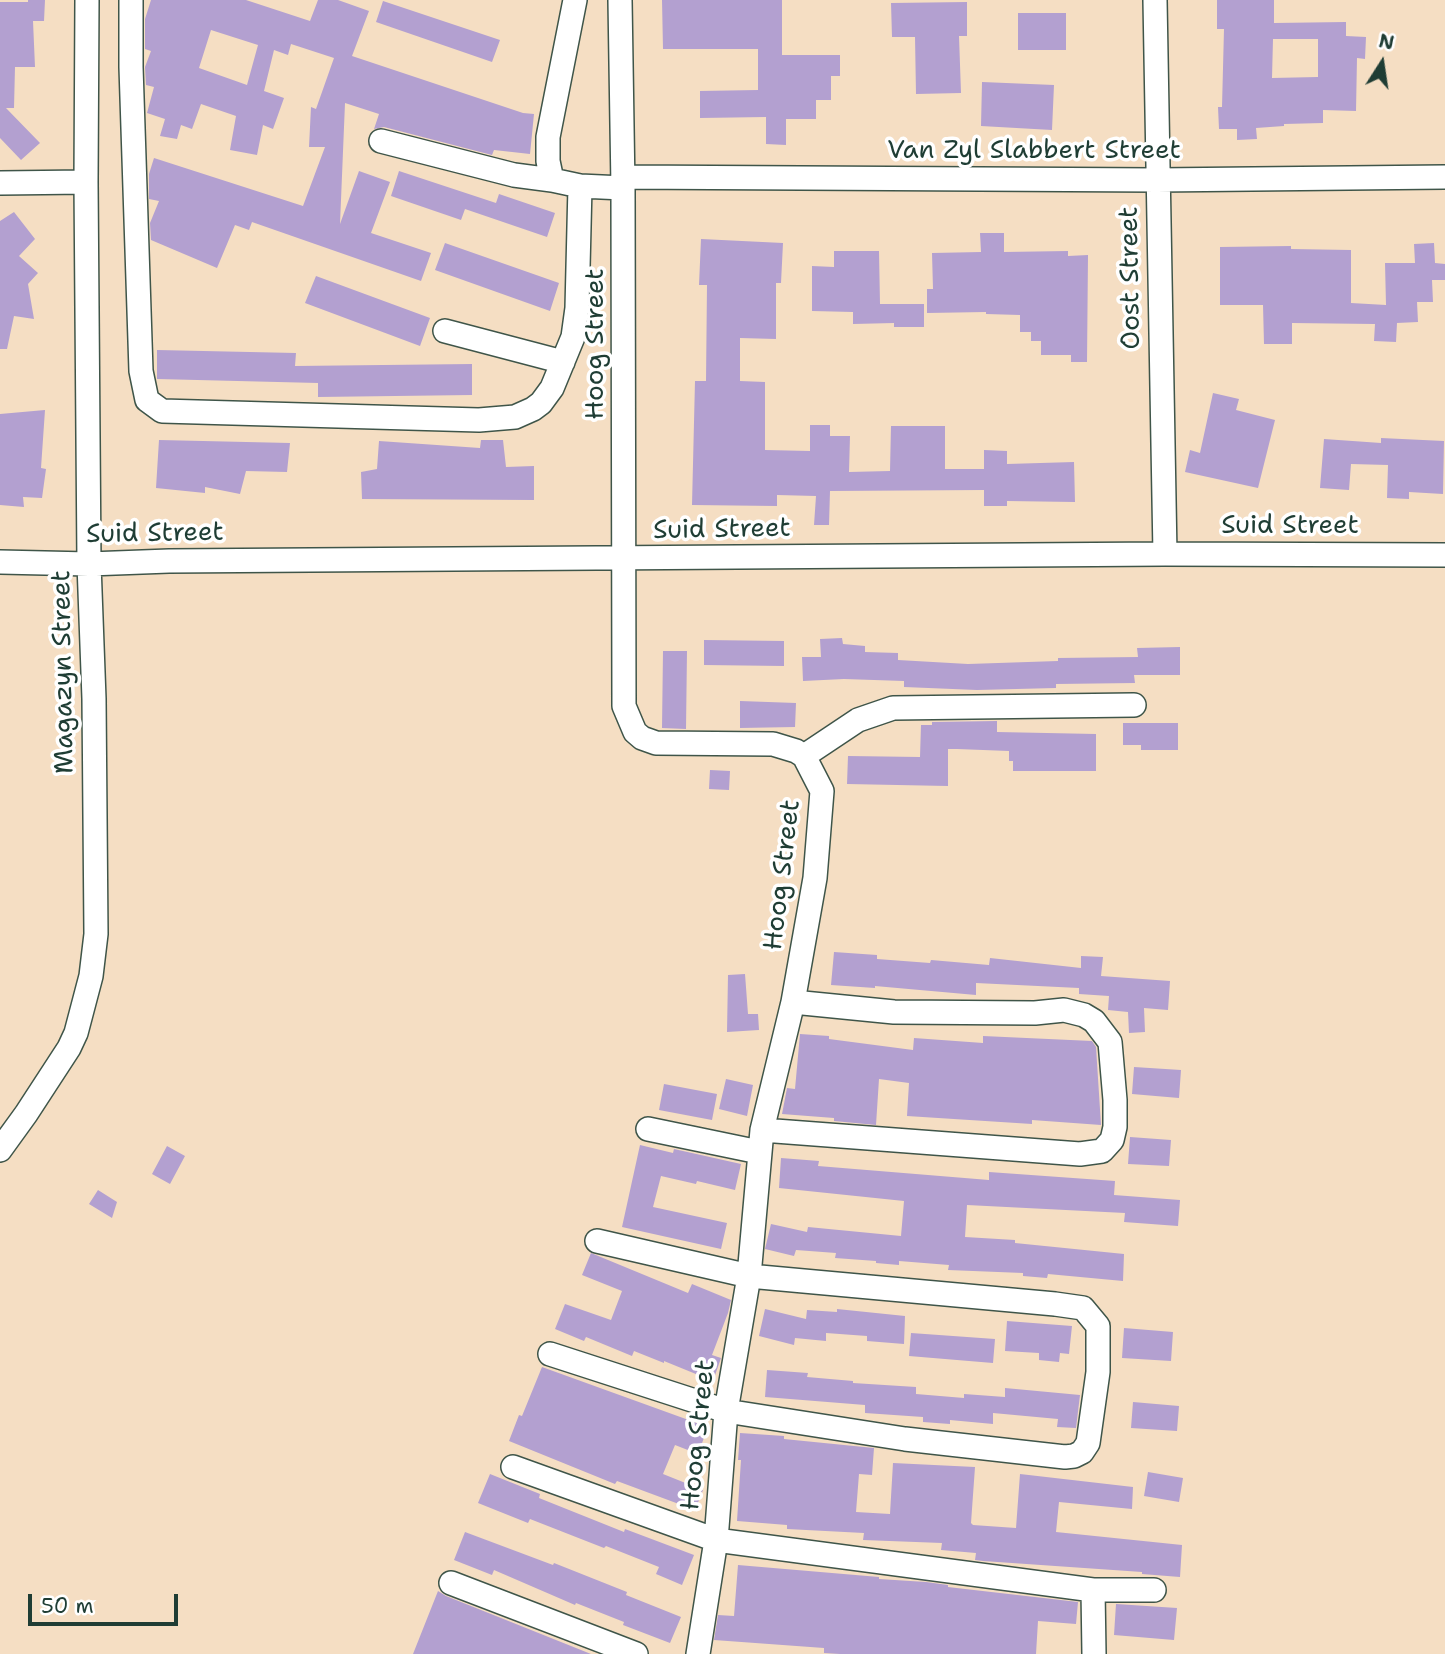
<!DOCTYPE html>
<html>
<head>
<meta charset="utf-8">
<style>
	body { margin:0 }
	#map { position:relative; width:1445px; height:1654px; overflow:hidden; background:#f5dec3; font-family:"Shantell Sans",sans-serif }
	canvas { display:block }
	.north { position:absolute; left:1347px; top:28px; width:70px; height:70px; -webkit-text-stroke:5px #fff; paint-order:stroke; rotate:12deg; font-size:19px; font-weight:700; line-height:28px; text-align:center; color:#1f3d34 }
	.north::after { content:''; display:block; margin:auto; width:24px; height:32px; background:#1f3d34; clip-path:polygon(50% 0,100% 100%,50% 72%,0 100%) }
	.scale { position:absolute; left:28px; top:1594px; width:150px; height:32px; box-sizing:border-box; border:4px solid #1f3d34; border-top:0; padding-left:9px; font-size:21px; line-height:24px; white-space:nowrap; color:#1f3d34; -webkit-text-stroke:5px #fff; paint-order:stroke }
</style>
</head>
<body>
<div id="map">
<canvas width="1445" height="1654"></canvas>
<div class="north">N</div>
<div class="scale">50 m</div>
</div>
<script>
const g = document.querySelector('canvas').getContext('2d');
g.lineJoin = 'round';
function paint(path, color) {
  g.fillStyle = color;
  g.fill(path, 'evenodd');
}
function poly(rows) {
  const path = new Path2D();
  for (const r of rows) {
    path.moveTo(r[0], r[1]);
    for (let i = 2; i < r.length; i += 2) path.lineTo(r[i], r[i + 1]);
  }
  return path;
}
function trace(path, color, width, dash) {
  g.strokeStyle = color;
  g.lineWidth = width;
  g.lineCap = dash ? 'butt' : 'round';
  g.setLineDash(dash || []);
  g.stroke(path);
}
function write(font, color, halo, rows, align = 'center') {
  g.font = font + ' "Shantell Sans",sans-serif';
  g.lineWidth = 7;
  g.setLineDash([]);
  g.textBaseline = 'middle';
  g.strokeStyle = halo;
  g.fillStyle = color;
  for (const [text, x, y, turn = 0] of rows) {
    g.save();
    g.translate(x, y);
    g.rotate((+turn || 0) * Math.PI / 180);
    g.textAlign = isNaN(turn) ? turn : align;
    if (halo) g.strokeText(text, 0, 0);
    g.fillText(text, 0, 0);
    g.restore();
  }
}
paint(poly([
	[28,0,45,0,44,21,33,21,35,67,15,67,14,108,6,108,40,143,21,160,0,138,0,2,28,2],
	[151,0,246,0,310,21,318,0,338,0,369,11,352,56,523,113,534,114,530,154,494,150,492,155,384,127,374,129,379,114,345,103,340,224,359,171,390,182,371,233,431,253,421,281,252,222,249,230,235,225,217,268,151,240,150,223,159,201,149,199,149,174,154,158,303,206,325,147,309,147,311,107,316,109,334,58,291,44,288,55,274,50,264,91,284,98,273,129,263,125,257,155,230,150,236,116,201,104,192,129,181,125,177,139,160,136,165,119,147,113,154,87,146,85,145,67,151,51,145,49,145,19],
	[211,30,258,45,247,85,199,68],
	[662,0,782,0,782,55,840,55,840,76,831,76,831,100,816,100,816,119,786,119,786,145,766,144,766,117,700,118,700,91,758,90,758,49,663,49],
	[1217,0,1274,0,1274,23,1346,22,1346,36,1366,37,1365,59,1357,58,1356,111,1323,110,1323,123,1284,124,1284,126,1256,128,1257,139,1237,140,1237,129,1219,129,1218,107,1222,107,1224,29,1217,29],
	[1273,39,1318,39,1318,77,1272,78],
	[383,1,500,40,492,62,376,22],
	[967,2,967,36,959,36,961,93,916,94,915,37,892,37,891,3],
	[1018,13,1066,13,1066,50,1018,50],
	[982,82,1054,85,1052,130,981,126],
	[399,171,496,203,499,194,555,213,547,237,465,209,461,220,391,196],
	[14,212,35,239,19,256,38,273,28,284,34,319,14,316,7,349,0,349,0,221],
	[980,233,1004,233,1004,252,1068,251,1068,256,1088,255,1087,362,1071,362,1071,355,1041,355,1041,341,1031,341,1031,332,1020,332,1020,315,986,314,986,312,927,313,927,289,933,289,932,253,981,252],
	[701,239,783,243,781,283,776,283,776,339,740,338,740,381,765,382,765,450,810,451,810,425,830,425,830,436,850,436,849,472,890,471,891,426,945,426,945,469,984,469,984,450,1007,451,1007,464,1074,462,1075,502,1007,501,1007,506,984,506,984,490,830,491,829,525,814,525,816,496,777,495,777,506,692,505,695,381,706,381,707,285,699,285],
	[445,243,559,283,550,311,435,270],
	[1434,243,1435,263,1445,264,1445,280,1432,280,1433,302,1417,302,1418,322,1397,323,1396,342,1374,341,1375,324,1292,323,1292,344,1264,344,1263,305,1220,305,1220,247,1291,246,1291,249,1351,250,1351,303,1386,305,1385,263,1415,263,1414,244],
	[834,251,879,251,880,304,924,304,924,327,894,327,894,323,853,324,853,312,812,311,812,266,834,267],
	[316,276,430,318,420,346,305,303],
	[157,350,296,353,295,366,472,364,472,395,318,397,318,383,157,379],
	[1213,393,1239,399,1236,410,1275,420,1258,488,1185,472,1190,450,1200,453],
	[45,410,41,468,46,469,42,498,23,497,24,507,0,505,0,414],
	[1381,438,1444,441,1443,494,1409,492,1409,499,1387,498,1388,465,1351,464,1349,490,1320,488,1324,439,1381,443],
	[159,440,290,443,287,472,246,471,240,494,205,487,205,493,156,488],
	[481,440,503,440,506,467,534,466,534,500,362,499,361,472,377,469,379,441,480,448],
	[842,638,843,644,865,646,865,652,898,653,898,660,968,664,1058,661,1058,658,1138,657,1137,648,1180,647,1180,675,1134,675,1135,683,1056,684,1056,688,977,690,904,687,904,681,844,679,803,681,802,657,821,657,820,639],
	[704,640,784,641,784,666,704,665],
	[663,651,687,651,686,729,662,728],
	[740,701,796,703,795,727,740,728],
	[997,721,997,732,1096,734,1096,771,1013,771,1013,761,1009,761,1009,751,957,749,948,749,948,786,847,784,848,756,920,757,921,725,932,725,932,722],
	[1123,723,1178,723,1178,750,1141,750,1141,745,1123,745],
	[710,770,730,771,729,790,709,789],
	[834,952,877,955,877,959,930,963,931,960,989,965,990,958,1081,968,1081,956,1103,957,1101,976,1170,981,1168,1010,1144,1008,1145,1032,1129,1033,1128,1012,1108,1010,1109,996,1079,994,1079,988,976,983,976,995,875,986,875,988,831,985],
	[745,974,748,1014,758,1014,759,1030,727,1032,728,975],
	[800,1034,829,1036,829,1039,913,1050,914,1038,983,1043,983,1036,1092,1041,1096,1047,1101,1125,1032,1120,1032,1124,907,1116,909,1083,879,1079,876,1125,834,1121,834,1118,782,1114,787,1088,795,1089],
	[1134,1067,1181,1070,1179,1098,1132,1094],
	[726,1079,753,1085,747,1116,719,1109],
	[664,1084,717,1094,712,1120,659,1110],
	[1130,1137,1171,1140,1169,1166,1128,1164],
	[640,1145,673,1153,674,1149,741,1164,735,1190,697,1181,696,1184,661,1176,653,1207,727,1223,721,1249,622,1227],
	[167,1146,185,1156,170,1184,152,1174],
	[781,1158,819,1161,818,1166,989,1180,989,1172,1115,1181,1114,1195,1180,1200,1178,1226,1124,1222,1125,1213,967,1205,965,1237,1015,1240,1015,1243,1124,1254,1123,1281,1048,1274,1047,1278,1023,1276,1023,1273,948,1270,949,1265,899,1261,899,1265,876,1263,876,1261,835,1258,836,1253,796,1250,794,1256,765,1249,771,1224,807,1232,808,1227,901,1236,904,1201,779,1188],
	[98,1190,117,1202,112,1218,89,1204],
	[591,1253,688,1293,692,1284,731,1300,728,1313,712,1355,721,1358,713,1381,664,1361,664,1363,634,1351,632,1356,586,1337,584,1341,555,1329,565,1304,611,1320,622,1291,582,1275],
	[765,1309,806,1319,807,1310,837,1312,837,1309,905,1316,904,1344,867,1341,867,1336,826,1333,826,1341,795,1338,794,1345,759,1336],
	[1007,1321,1072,1326,1069,1354,1060,1353,1059,1362,1039,1360,1039,1353,1005,1351],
	[1124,1328,1173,1332,1171,1361,1122,1358],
	[911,1333,995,1339,993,1363,909,1356],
	[542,1367,708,1427,698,1454,675,1445,663,1474,703,1490,695,1510,617,1481,615,1484,509,1441,519,1415,522,1416],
	[767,1370,808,1373,807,1377,853,1381,853,1383,916,1387,916,1394,964,1398,964,1394,1005,1397,1005,1388,1080,1395,1076,1428,1057,1427,1058,1419,993,1413,993,1424,950,1420,950,1424,923,1422,923,1417,865,1413,865,1405,765,1397],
	[1133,1402,1179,1406,1177,1431,1131,1428],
	[740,1433,784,1436,784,1439,874,1448,872,1475,859,1474,856,1512,890,1514,893,1463,975,1467,971,1523,973,1525,1016,1528,1020,1474,1133,1487,1132,1509,1059,1502,1056,1532,1182,1545,1180,1577,1142,1574,1142,1572,983,1561,975,1560,976,1553,941,1550,942,1543,863,1540,864,1533,787,1529,787,1525,737,1521,741,1460,738,1460],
	[1148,1472,1183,1478,1179,1502,1144,1496],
	[490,1474,540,1494,539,1498,624,1532,625,1529,694,1555,682,1585,656,1574,659,1567,606,1546,604,1548,530,1519,528,1523,478,1503],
	[465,1532,553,1565,554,1563,627,1592,626,1595,681,1617,670,1643,623,1625,624,1622,576,1603,575,1605,494,1570,492,1575,454,1560],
	[738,1565,879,1577,879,1579,926,1582,948,1585,948,1587,1078,1602,1076,1624,1038,1621,1036,1654,840,1654,824,1653,824,1648,714,1640,718,1615,734,1616],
	[438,1591,446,1596,591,1654,413,1654],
	[1116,1604,1177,1608,1174,1640,1114,1635]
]), '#b3a0d0');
const minor = poly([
	[131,0,131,67,141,371,147,400,162,411,479,420,515,417,533,409,541,403,552,388,573,337,577,308,580,186],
	[575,0,548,137,548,161,552,180,580,186,623,188],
	[620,0,623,188,624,706,635,732,642,738,656,743,773,744,796,751,804,756,822,791,815,878,793,1002,762,1130,749,1276,726,1411,716,1540,698,1654],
	[1155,0,1165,554],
	[381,141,514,175,552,180],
	[623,177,1157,180,1445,177],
	[0,183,86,182],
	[445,331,563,362],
	[0,562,89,564,169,561,1165,554,1445,555],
	[804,756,858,720,893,708,1134,705],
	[648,1129,759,1152],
	[762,1130,1080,1154,1102,1151,1112,1140,1115,1127,1115,1100,1110,1042,1094,1021,1084,1015,1064,1010,1035,1013,894,1012,793,1002],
	[0,1150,26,1114,69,1048,76,1033,91,976,96,934,94,699,89,564,86,182,87,0],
	[550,1354,726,1411,905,1439,1065,1457,1074,1456,1082,1452,1088,1443,1098,1372,1098,1326,1083,1308,1055,1304,749,1276,597,1241],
	[513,1467,716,1540,1093,1590,1154,1590],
	[451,1583,636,1654],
	[1093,1590,1094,1654]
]);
trace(minor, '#3f5549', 26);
trace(minor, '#fff', 23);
write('26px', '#1f3d34', '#fff', [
	["Van Zyl Slabbert Street",1034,151],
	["Oost Street",1131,278,-91],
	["Hoog Street",596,344,-90],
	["Suid Street",1290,526],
	["Suid Street",722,530,-1],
	["Suid Street",155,534,-1],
	["Magazyn Street",64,672,-91],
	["Hoog Street",783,875,-83],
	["Hoog Street",699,1435,-84]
]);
</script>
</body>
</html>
